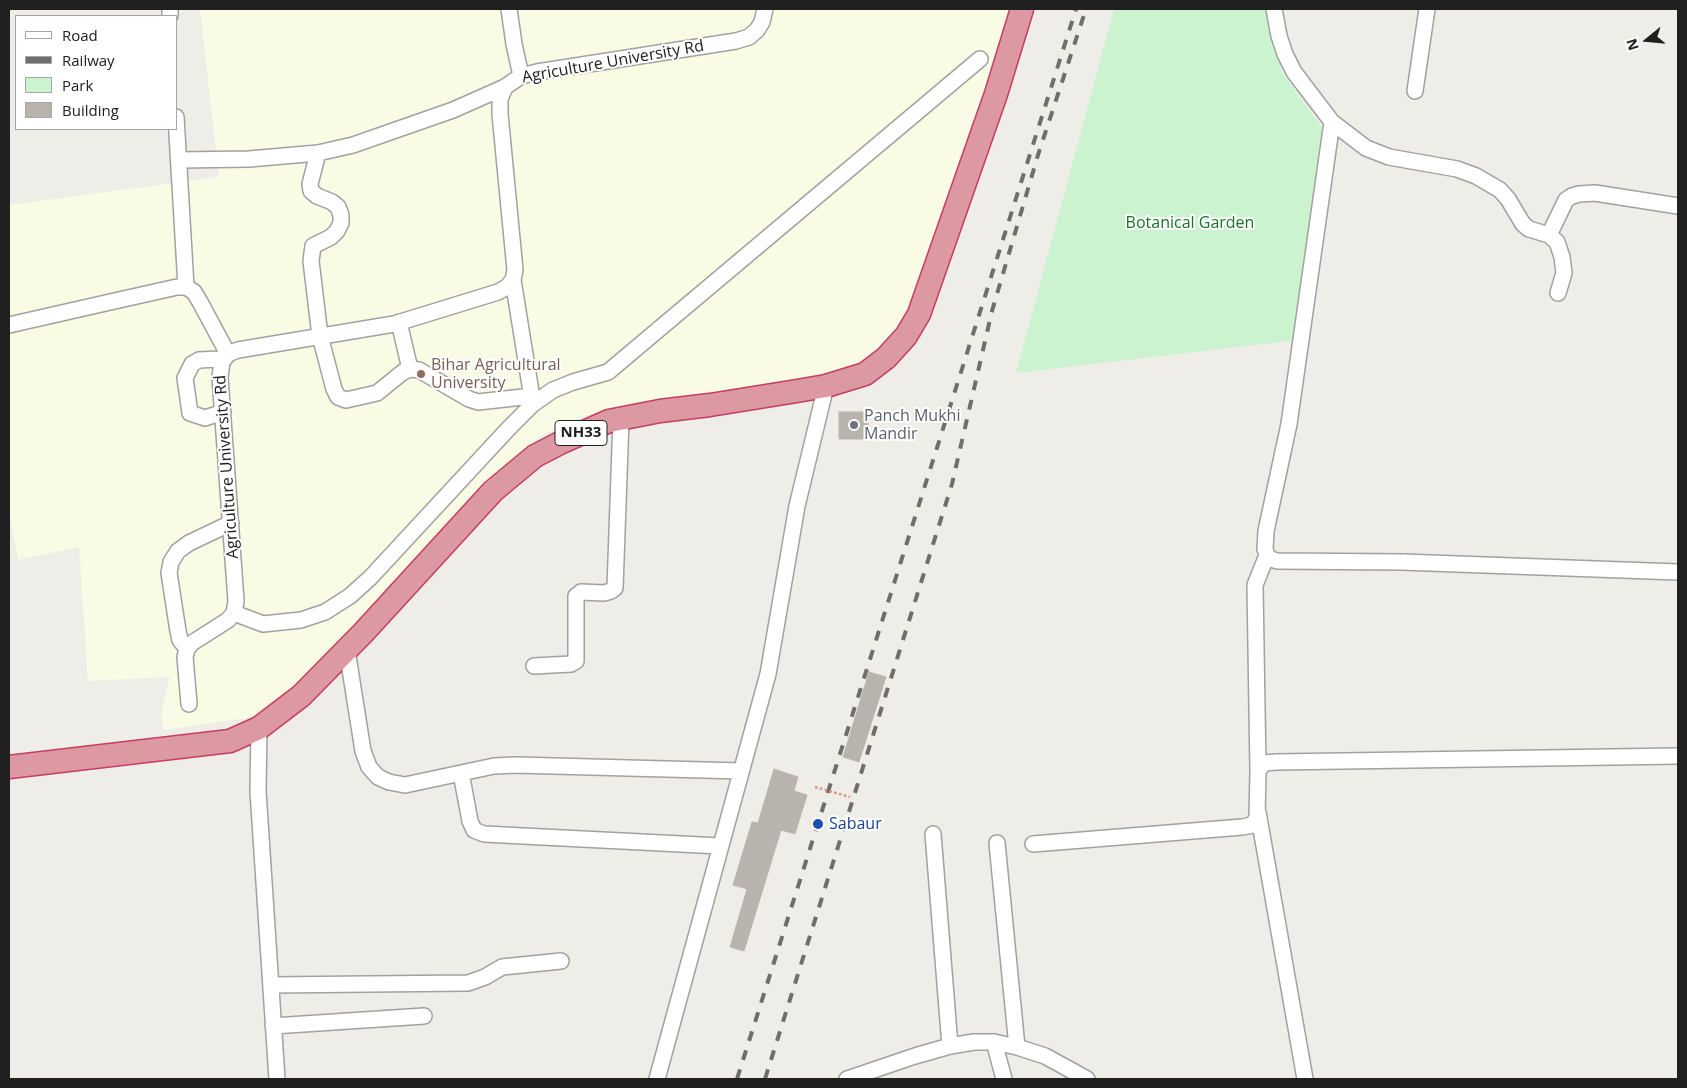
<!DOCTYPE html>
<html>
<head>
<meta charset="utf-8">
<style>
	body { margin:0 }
	#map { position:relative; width:1687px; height:1088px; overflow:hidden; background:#efede7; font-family:"Open Sans",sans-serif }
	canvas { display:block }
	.frame { position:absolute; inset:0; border:10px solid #202020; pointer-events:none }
	.legend { position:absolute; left:15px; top:15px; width:162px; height:115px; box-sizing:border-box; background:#fff; border:1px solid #a6a6a6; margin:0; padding:6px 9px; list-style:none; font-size:15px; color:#202020 }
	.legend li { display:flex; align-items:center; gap:10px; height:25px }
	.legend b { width:25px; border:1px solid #a6a6a6 }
	.north { position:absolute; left:1622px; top:15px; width:50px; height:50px; -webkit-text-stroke:4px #fff; paint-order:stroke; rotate:253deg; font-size:14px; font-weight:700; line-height:20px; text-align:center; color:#202020 }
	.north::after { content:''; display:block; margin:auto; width:18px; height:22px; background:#202020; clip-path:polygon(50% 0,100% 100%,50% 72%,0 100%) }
</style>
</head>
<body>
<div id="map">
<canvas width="1687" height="1088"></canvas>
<div class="frame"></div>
<ul class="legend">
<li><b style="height:6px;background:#fff"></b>Road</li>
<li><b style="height:6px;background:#6e6e6e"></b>Railway</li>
<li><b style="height:14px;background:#cbf3d0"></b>Park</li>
<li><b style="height:14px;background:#b8b3ad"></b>Building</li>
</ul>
<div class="north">N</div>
</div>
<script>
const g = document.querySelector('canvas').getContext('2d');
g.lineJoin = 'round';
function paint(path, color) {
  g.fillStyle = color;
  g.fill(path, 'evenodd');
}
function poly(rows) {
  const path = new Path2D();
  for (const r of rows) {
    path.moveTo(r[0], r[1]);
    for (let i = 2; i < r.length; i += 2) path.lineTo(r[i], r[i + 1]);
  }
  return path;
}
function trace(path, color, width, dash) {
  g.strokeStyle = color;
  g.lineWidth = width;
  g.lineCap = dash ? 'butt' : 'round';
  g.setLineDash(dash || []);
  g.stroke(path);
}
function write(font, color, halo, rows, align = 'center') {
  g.font = font + ' "Open Sans",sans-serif';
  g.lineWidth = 4;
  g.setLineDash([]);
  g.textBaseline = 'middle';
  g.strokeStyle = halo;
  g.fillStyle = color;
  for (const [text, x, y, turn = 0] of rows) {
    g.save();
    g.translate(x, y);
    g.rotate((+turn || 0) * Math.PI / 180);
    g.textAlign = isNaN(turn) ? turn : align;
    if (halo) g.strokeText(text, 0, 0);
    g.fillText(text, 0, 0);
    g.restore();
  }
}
paint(poly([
	[200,9,1011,9,912,312,886,347,858,367,810,380,639,402,581,417,540,436,500,475,314,677,266,715,164,730,161,712,170,677,88,681,79,547,18,560,9,513,9,205,219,177]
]), '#fafbe4');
paint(poly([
	[1114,9,1273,9,1281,71,1330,139,1305,339,1016,373]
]), '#cbf3d0');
const building = poly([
	[839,412,868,412,868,439,839,439,839,412],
	[869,672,886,677,859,762,843,757,869,672],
	[774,769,798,777,794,791,807,795,795,834,781,830,744,951,730,947,747,889,733,885,752,822,758,823,774,769]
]);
paint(building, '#b8b3ad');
trace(building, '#bfb5ac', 1);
const minor = poly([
	[170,9,170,16],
	[509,9,514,44,521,76],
	[1274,9,1279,36,1285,54,1294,72,1332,122,1366,148,1389,157,1457,169,1476,176,1500,190,1508,199,1523,224,1529,229,1549,235,1557,242,1562,257,1564,273,1558,293],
	[1415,91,1427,9],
	[176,117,186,287],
	[1332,122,1289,424,1266,531,1265,549,1267,555,1271,559,1277,561,1402,562,1678,572],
	[318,153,310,184,311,191,317,196,332,202,338,207,341,215,341,223,337,231,331,237,313,246,311,261,320,336,334,389,338,397,346,400,377,393,403,372,410,369,419,370,469,399,478,402,532,396],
	[179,160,249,159,318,153,353,145,453,110,505,87],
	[1549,235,1566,200,1572,196,1579,194,1595,193,1678,206],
	[513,280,533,404],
	[399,322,410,369],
	[9,325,119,300,177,287,186,287,194,292,200,302,228,354],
	[222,362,219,359,199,360,192,364,185,378,190,413,205,418,223,412],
	[234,613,263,624,301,620,325,612,350,596,370,578,509,428,533,404,553,390,573,382,608,372,980,59],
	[187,649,180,640,178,631,169,573,171,562,178,551,189,543,231,523],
	[347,650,363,751,369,767,378,777,389,782,405,785,494,766,516,765,741,771],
	[534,666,571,664,576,661,576,596,581,592,604,593,611,591,615,588,621,419],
	[189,704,185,657,187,649,192,643,228,620,234,613,236,601,220,377,222,362,228,354,238,350,394,324,498,292,507,287,513,280,515,270,500,114,500,99,505,87,521,76,537,72,736,41,749,37,757,30,762,22,765,9],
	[259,728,258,791,277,1079],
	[1258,771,1255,585,1267,555],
	[461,773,470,821,474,830,484,834,720,846],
	[1258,812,1305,1079],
	[933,834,950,1046],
	[997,843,1017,1047],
	[1033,844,1242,827,1253,825,1257,817,1258,771,1264,763,1276,762,1678,756],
	[271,985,468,983,485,977,502,967,561,961],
	[273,1026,424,1016],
	[994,1042,1004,1079],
	[657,1079,768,674,797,506,826,386],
	[847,1079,915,1056,950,1046,974,1042,994,1042,1017,1047,1045,1056,1087,1079]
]);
const highway = poly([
	[9,767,230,741,259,728,301,696,363,633,493,491,535,456,562,442,609,421,660,411,710,405,797,391,826,386,865,374,886,358,906,336,919,314,996,94,1022,9]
]);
trace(minor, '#a1a1a1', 18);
trace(highway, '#c53d63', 25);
trace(minor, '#fff', 15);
trace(highway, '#dc99a2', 22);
trace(poly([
	[737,1079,1076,9],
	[765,1079,952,484,992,311,1038,155,1086,9]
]), '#6e6e6e', 4, [10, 10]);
trace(poly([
	[815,787,850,797]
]), '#e8907f', 2.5, [2.5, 2.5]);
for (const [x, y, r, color] of [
	[421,374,5,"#8d6e63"],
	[854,425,5,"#6b7280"],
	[818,824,6,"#1a4fb4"]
]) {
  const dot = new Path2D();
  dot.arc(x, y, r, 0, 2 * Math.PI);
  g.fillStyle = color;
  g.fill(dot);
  trace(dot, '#fff', 2);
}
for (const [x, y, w] of [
	[581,433,52]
]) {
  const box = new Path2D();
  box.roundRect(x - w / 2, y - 12.5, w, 25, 4);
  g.fillStyle = '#fff';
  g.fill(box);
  trace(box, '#202020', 1);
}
write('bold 15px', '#202020', null, [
	["NH33",581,433]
]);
write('16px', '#202020', '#fff', [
	["Agriculture University Rd",613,62,-10],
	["Agriculture University Rd",227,467,-94]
]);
write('16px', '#1a7227', '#fff', [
	["Botanical Garden",1190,223]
]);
write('16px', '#785e54', '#fff', [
	["Bihar Agricultural",431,365],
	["University",431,383]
], 'left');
write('16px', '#5b616d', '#fff', [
	["Panch Mukhi",864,416],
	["Mandir",864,434]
], 'left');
write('16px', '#164399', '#fff', [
	["Sabaur",829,824]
], 'left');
</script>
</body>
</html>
